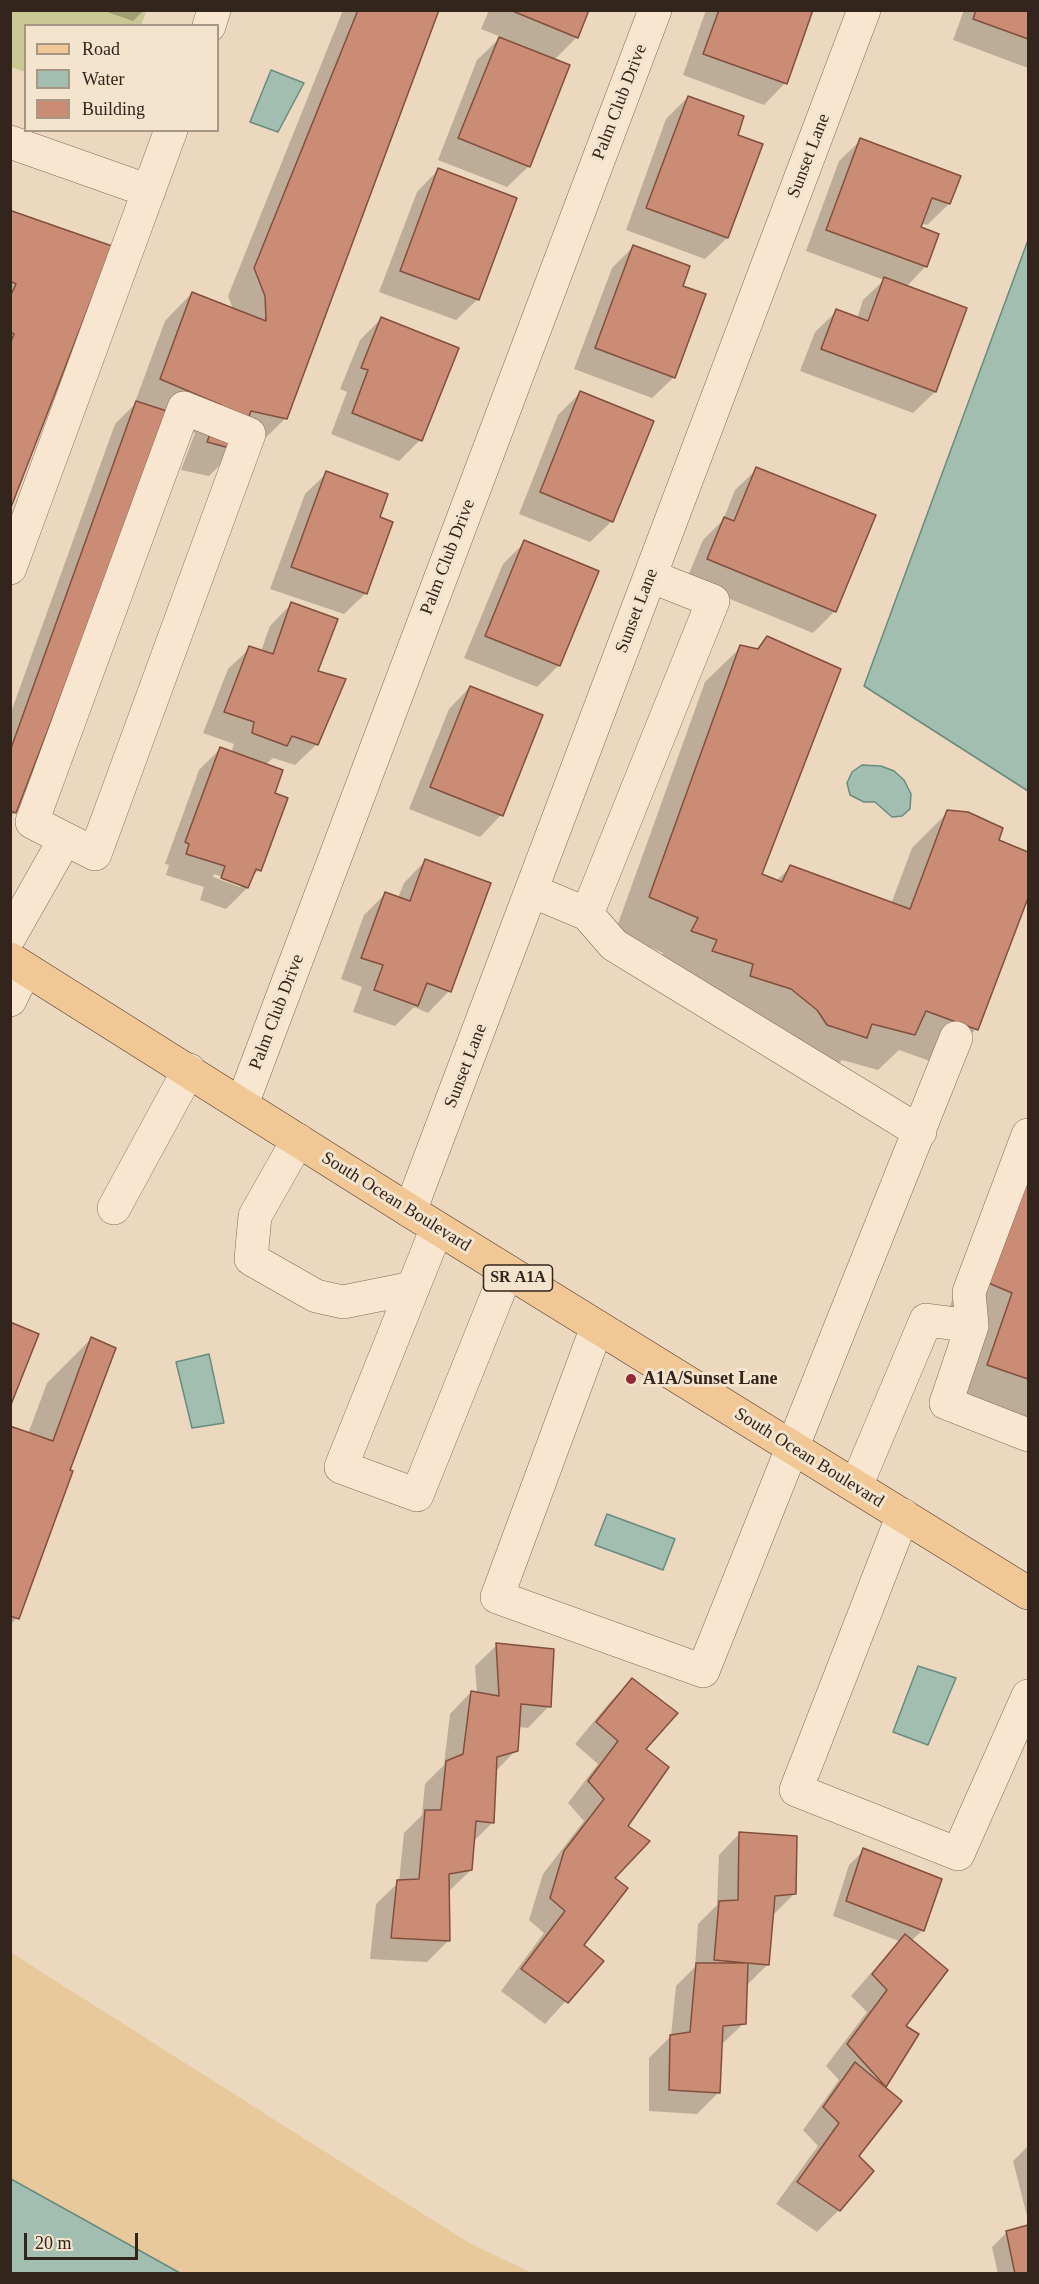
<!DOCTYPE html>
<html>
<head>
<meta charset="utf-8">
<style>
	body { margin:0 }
	#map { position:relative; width:1039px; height:2284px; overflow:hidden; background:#ecd8be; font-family:"Times New Roman",serif }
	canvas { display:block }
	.frame { position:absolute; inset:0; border:12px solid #33241c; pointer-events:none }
	.legend { position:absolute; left:24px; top:24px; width:195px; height:108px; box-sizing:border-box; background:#f4e3cd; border:2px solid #a79786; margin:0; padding:8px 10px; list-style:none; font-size:18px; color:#33241c }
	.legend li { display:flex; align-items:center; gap:12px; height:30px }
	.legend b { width:30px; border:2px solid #a79786 }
	.scale { position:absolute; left:24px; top:2233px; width:114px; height:27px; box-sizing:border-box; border:3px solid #33241c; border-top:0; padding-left:8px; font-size:18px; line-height:21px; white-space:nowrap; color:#33241c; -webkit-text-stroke:4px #f4e3cd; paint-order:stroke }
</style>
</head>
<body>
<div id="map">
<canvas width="1039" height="2284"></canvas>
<div class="frame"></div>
<ul class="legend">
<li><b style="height:8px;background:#f0c795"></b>Road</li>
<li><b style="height:16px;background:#a1beb1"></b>Water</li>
<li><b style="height:16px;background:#ca8c74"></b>Building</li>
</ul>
<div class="scale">20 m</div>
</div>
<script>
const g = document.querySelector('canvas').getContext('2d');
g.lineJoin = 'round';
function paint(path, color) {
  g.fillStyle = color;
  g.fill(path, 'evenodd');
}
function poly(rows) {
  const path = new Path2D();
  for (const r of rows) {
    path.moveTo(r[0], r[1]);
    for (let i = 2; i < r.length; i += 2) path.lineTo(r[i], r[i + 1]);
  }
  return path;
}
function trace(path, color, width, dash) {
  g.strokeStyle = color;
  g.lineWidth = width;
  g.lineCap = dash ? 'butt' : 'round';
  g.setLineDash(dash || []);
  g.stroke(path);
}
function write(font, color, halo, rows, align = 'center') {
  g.font = font + ' "Times New Roman",serif';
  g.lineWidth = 6;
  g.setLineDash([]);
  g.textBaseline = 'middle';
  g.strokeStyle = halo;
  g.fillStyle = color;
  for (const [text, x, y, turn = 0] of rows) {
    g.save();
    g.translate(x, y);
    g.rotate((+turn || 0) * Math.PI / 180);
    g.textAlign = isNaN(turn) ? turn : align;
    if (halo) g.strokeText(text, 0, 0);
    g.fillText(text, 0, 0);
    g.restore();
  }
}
paint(poly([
	[138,10,146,13,141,25,26,26,25,72,11,67,11,11]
]), '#cac892');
paint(poly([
	[10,1952,469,2243,532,2273,180,2273,11,2179]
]), '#e8c99b');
const water = poly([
	[271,70,304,83,278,132,250,122,271,70],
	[1028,240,1028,791,864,686,1028,240],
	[862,765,881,766,894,771,904,780,911,794,910,809,902,816,892,817,875,802,864,802,850,795,847,783,852,772,862,765],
	[209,1354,224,1423,192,1428,176,1362,209,1354],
	[607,1514,675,1539,663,1570,595,1545,607,1514],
	[918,1666,956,1678,928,1745,893,1732,918,1666],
	[10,2179,11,2179,180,2273,11,2273,10,2179]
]);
paint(water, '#a1beb1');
trace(water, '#698b7e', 1.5);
paint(poly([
	[102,10,144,10,133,21],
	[343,10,437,10,286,418,258,445,236,449,209,476,181,470,195,433,165,420,15,812,10,817,10,715,115,424,134,405,165,321,192,293,233,309,228,296],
	[489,10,588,10,577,37,554,60,529,166,507,187,438,160,477,60,501,37,481,29],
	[706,10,812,10,785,83,764,105,683,75],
	[964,10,1028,10,1028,68,953,40],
	[688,97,736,136,761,145,727,238,705,259,626,230,666,119],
	[861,140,949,204,927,225,921,223,919,228,926,266,906,287,966,309,935,392,913,413,800,371,815,332,837,311,857,319,863,300,884,280,806,251,839,161],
	[438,170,478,299,456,320,379,292,417,192],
	[10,213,110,247,10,506],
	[634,246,674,377,652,398,574,369,612,268],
	[381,319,420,440,399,461,331,434,347,392,340,389,360,340],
	[580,393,612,521,590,542,519,514,558,415],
	[757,469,835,611,813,633,686,581,703,540,723,520,735,490],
	[327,473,366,593,344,614,270,589,305,494],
	[525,542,597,572,558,666,537,687,464,658,503,564],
	[291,604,316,672,317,744,295,765,273,758,265,765,273,794,259,870,251,878,247,888,226,909,200,900,204,887,166,875,169,865,165,864,199,770,220,749,231,753,234,744,203,733,228,669,250,648,261,651,270,626],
	[214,874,243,885,240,887,213,877],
	[767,638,760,875,776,881,791,867,891,904,912,848,948,812,997,841,1028,854,1028,894,976,1029,941,1065,899,1050,878,1070,842,1060,830,1072,657,967,663,953,615,932,705,682,741,647,755,650],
	[470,687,501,815,480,837,409,809,449,709],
	[425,861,449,991,428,1013,414,1007,395,1026,353,1012,362,987,341,979,364,915,386,893,398,898,404,883],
	[1028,1137,1028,1439,944,1410,968,1337,943,1326,1000,1165],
	[92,1338,68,1471,17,1618,10,1625,10,1428,28,1434,47,1383],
	[497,1645,549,1706,528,1728,518,1727,516,1750,495,1772,492,1823,473,1842,471,1870,448,1892,449,1940,427,1962,370,1959,376,1904,399,1882,404,1833,422,1815,425,1784,444,1765,450,1714,471,1692,477,1693,475,1666],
	[632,1680,643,1750,612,1878,582,1946,602,1961,545,2024,501,1991,544,1933,529,1920,543,1874,584,1821,568,1803,598,1764,575,1744,610,1702],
	[740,1833,795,1893,773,1915,768,1964,746,1986,744,2023,721,2045,719,2092,697,2114,649,2111,649,2058,671,2036,676,1986,695,1967,698,1924,717,1905,719,1855],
	[864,1850,923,1930,911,1941,903,2027,917,2035,884,2087,857,2156,839,2210,817,2232,776,2204,818,2146,803,2130,839,2080,826,2066,867,2012,851,1996,899,1941,833,1916,849,1865],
	[1028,2146,1028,2216,1027,2216,1013,2161],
	[1028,2227,1028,2274,998,2274,992,2247,1007,2232]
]), '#0003');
const building = poly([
	[358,10,439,10,287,419,251,411,237,450,207,442,221,405,160,379,192,292,266,321,265,296,254,268,358,10],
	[510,10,589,10,578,38,510,10],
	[719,10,813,10,787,84,703,54,719,10],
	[976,10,1028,10,1028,39,973,19,976,10],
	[499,37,570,65,530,167,458,138,499,37],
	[688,96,744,116,738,135,763,144,728,238,646,208,688,96],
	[860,138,961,176,950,204,932,198,921,227,939,234,927,267,826,230,860,138],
	[438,168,517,198,479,300,400,271,438,168],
	[12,211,112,246,10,510,10,344,14,334,10,332,10,297,16,284,10,281,10,212,12,211],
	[633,245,690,266,683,286,706,294,675,378,595,348,633,245],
	[884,277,967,308,936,392,821,349,836,309,868,321,884,277],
	[381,317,459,348,422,441,352,413,368,370,361,368,381,317],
	[580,391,654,421,613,522,540,492,580,391],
	[136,401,170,412,16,813,10,811,10,751,136,401],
	[756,467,876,515,836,612,707,559,724,517,734,521,756,467],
	[326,471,388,494,380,517,393,522,367,594,291,567,326,471],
	[524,540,599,571,560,666,485,636,524,540],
	[291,602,338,619,318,671,346,679,318,745,292,736,287,746,252,733,254,722,224,712,249,646,273,654,291,602],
	[767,636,841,669,762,874,782,882,790,865,910,909,947,810,968,812,1003,828,999,840,1028,852,1028,898,978,1030,926,1011,915,1035,872,1024,867,1038,827,1025,817,1010,791,989,750,976,753,964,712,951,717,940,691,931,698,918,649,897,740,645,758,649,767,636],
	[470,686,543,715,503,816,430,787,470,686],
	[220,747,283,770,275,793,288,798,261,871,256,869,248,888,221,878,225,866,186,854,189,844,185,842,220,747],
	[425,859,491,883,451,992,427,983,418,1006,374,990,383,965,361,958,385,892,410,901,425,859],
	[1028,1163,1028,1379,987,1365,1012,1293,986,1282,1028,1163],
	[10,1322,39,1334,10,1407,10,1322],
	[91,1337,116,1348,70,1470,73,1471,19,1619,10,1616,10,1426,53,1441,91,1337],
	[496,1643,554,1649,551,1707,521,1704,518,1751,497,1757,494,1823,476,1821,472,1870,449,1874,450,1941,391,1938,397,1880,419,1879,425,1810,441,1810,446,1761,463,1754,471,1691,499,1696,496,1643],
	[632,1678,678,1713,646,1749,669,1767,628,1826,650,1841,615,1878,628,1888,584,1945,604,1961,568,2003,521,1969,565,1911,550,1898,564,1851,604,1799,588,1781,618,1741,596,1722,632,1678],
	[739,1832,797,1836,796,1894,775,1896,769,1965,714,1960,719,1901,738,1900,739,1832],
	[863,1848,942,1879,924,1931,846,1901,863,1848],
	[905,1934,948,1970,906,2026,919,2034,886,2087,847,2044,887,1990,872,1974,905,1934],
	[696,1963,748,1963,746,2024,723,2026,720,2093,669,2090,670,2035,690,2032,696,1963],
	[855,2062,902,2101,859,2156,874,2171,840,2211,797,2182,839,2123,823,2107,855,2062],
	[1028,2225,1028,2274,1015,2274,1006,2231,1028,2225]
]);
paint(building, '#ca8c74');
trace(building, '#824f3e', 1.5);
const minor = poly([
	[209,26,214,10],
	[10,142,149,191],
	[184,408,249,434,95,854,32,822,184,408],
	[10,568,171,130],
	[532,891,587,914,713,601,650,576],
	[587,914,614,945,920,1132],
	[10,936,65,839],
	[10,1000,25,969],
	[242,1104,655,10],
	[1028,1135,969,1292,972,1326,946,1403,1028,1435],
	[298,1140,255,1216,251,1259,316,1296,343,1302,413,1288],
	[114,1208,189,1070],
	[410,1211,864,10],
	[437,1228,341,1467,417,1495,507,1271],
	[597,1327,497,1597,703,1671,956,1038],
	[856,1486,926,1320,972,1326],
	[903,1515,796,1790,958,1854,1028,1696]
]);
const major = poly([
	[10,959,410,1211,1028,1593]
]);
trace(minor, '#846957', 34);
trace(major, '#51382c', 34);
trace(minor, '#f8e6d0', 33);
trace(major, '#f0c795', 33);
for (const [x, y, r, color] of [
	[631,1379,6,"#912938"]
]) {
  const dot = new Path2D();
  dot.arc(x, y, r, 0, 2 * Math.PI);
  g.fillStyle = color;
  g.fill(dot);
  trace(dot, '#f4e3cd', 2);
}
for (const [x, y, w] of [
	[518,1278,69]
]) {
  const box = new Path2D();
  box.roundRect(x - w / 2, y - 13, w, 26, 4.5);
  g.fillStyle = '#f4e3cd';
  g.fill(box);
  trace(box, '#33241c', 1.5);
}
write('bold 16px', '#33241c', null, [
	["SR A1A",518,1278]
]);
write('18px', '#33241c', '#f4e3cd', [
	["Palm Club Drive",620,102,-69],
	["Sunset Lane",809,156,-69],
	["Palm Club Drive",448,557,-69],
	["Sunset Lane",637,611,-69],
	["Palm Club Drive",277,1012,-69],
	["Sunset Lane",466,1066,-69],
	["South Ocean Boulevard",396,1202,32],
	["South Ocean Boulevard",809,1458,32]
]);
write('bold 18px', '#33241c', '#f4e3cd', [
	["A1A/Sunset Lane",643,1379]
], 'left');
</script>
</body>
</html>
